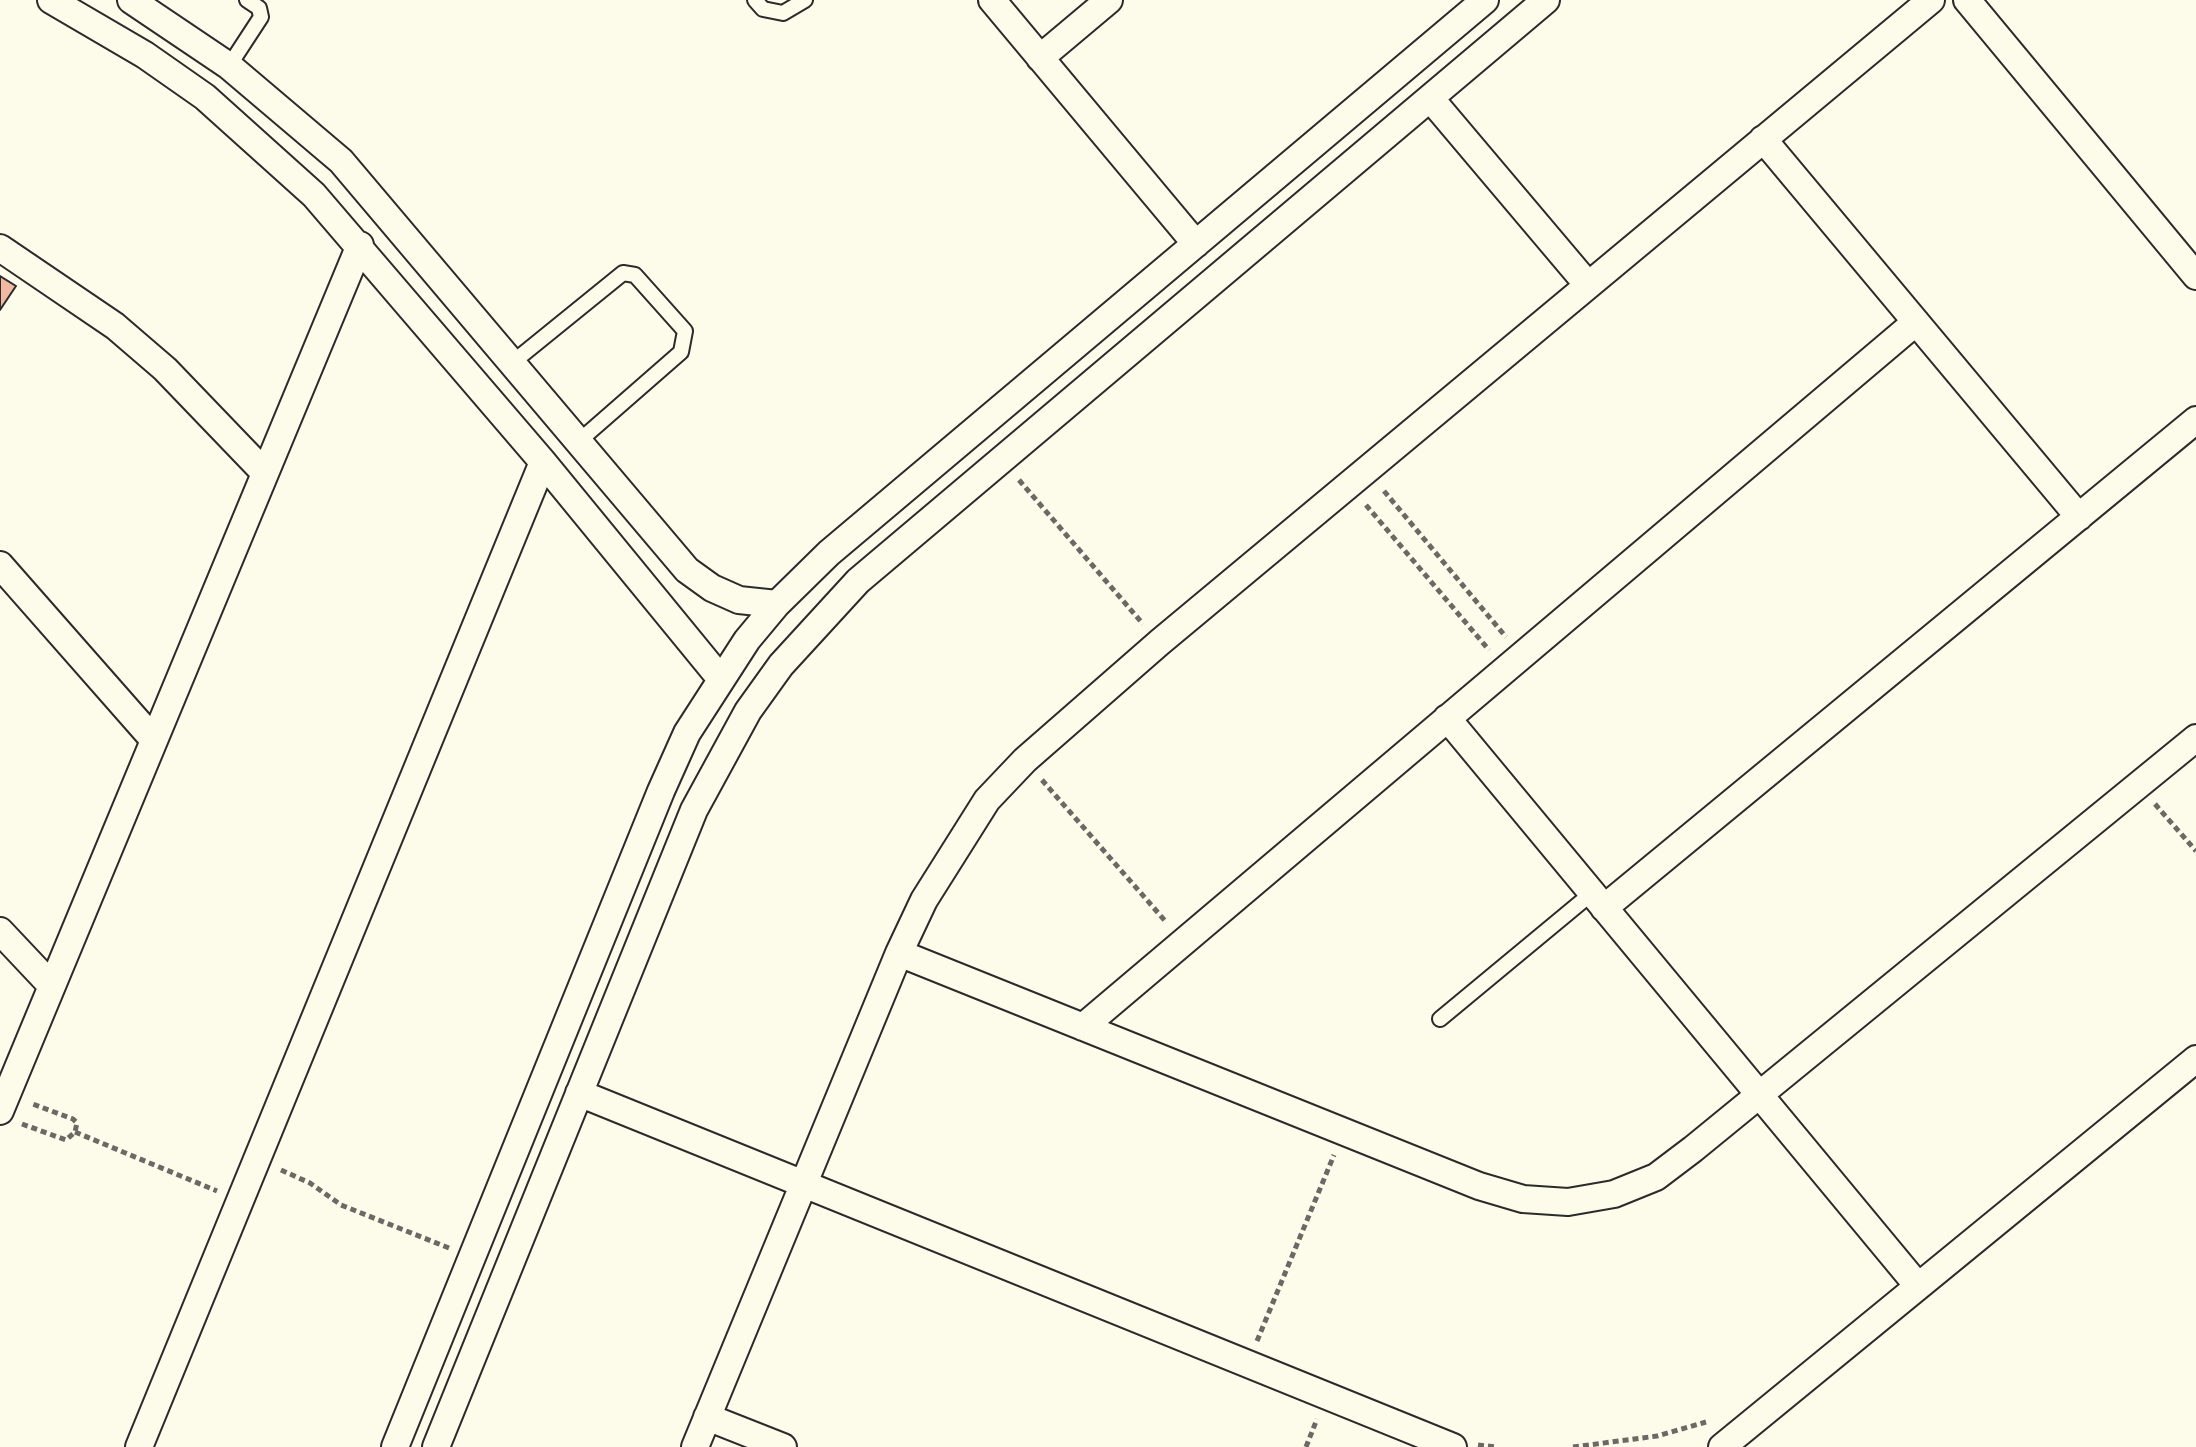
<!DOCTYPE html>
<html>
<head>
<meta charset="utf-8">
<style>
	body { margin:0 }
	canvas { display:block; background:#fdfbea }
</style>
</head>
<body>
<canvas width="2196" height="1447"></canvas>
<script>
const g = document.querySelector('canvas').getContext('2d');
g.lineJoin = 'round';
function paint(path, color) {
  g.fillStyle = color;
  g.fill(path, 'evenodd');
}
function poly(rows) {
  const path = new Path2D();
  for (const r of rows) {
    path.moveTo(r[0], r[1]);
    for (let i = 2; i < r.length; i += 2) path.lineTo(r[i], r[i + 1]);
  }
  return path;
}
function trace(path, color, width, dash) {
  g.strokeStyle = color;
  g.lineWidth = width;
  g.lineCap = dash ? 'butt' : 'round';
  g.setLineDash(dash || []);
  g.stroke(path);
}
const building = poly([
	[0,276,16,286,0,310,0,276]
]);
paint(building, '#f2b8a0');
trace(building, '#2b2b2b', 2);
const lane = poly([
	[755,0,763,9,783,13,805,0],
	[229,66,261,17,259,8,247,0],
	[512,363,623,273,635,275,685,331,681,352,578,442],
	[1440,1019,1592,893]
]);
const street = poly([
	[51,0,145,55,205,97,314,195,543,462,720,678],
	[131,0,229,66,341,161,687,570,712,588,739,600,777,604],
	[992,0,1196,244],
	[1967,0,2196,276],
	[1040,58,1109,0],
	[1430,98,1588,285],
	[1763,139,2079,517],
	[0,248,115,326,165,369,264,472],
	[0,565,153,739],
	[1447,718,1918,1286],
	[1604,908,2196,420],
	[0,931,50,984],
	[899,953,1479,1186,1523,1199,1568,1202,1614,1194,1656,1177,1693,1149,2196,738],
	[1083,1027,1916,322],
	[579,1093,1453,1447],
	[0,1111,360,245],
	[707,1417,783,1447],
	[139,1447,543,462],
	[395,1447,661,791,687,733,747,640,777,604,829,553,1485,0],
	[436,1447,694,810,748,711,781,665,858,581,1546,0],
	[695,1447,899,953,924,900,987,800,1025,760,1160,642,1931,0],
	[1722,1447,2196,1059]
]);
trace(lane, '#2b2b2b', 18);
trace(street, '#2b2b2b', 30);
trace(poly([
	[1019,480,1143,624],
	[1384,491,1506,637],
	[1366,505,1489,650],
	[1042,780,1167,923],
	[2155,804,2196,851],
	[22,1124,66,1140,75,1132,77,1123,73,1119,30,1103],
	[75,1132,217,1191],
	[281,1170,310,1183,341,1205,449,1248],
	[1257,1341,1334,1155],
	[1478,1445,1497,1447],
	[1306,1447,1317,1419],
	[1573,1447,1657,1436,1706,1422]
]), '#6a6964', 5, [6, 4]);
trace(lane, '#fdfbea', 14);
trace(street, '#fdfbea', 26);
</script>
</body>
</html>
